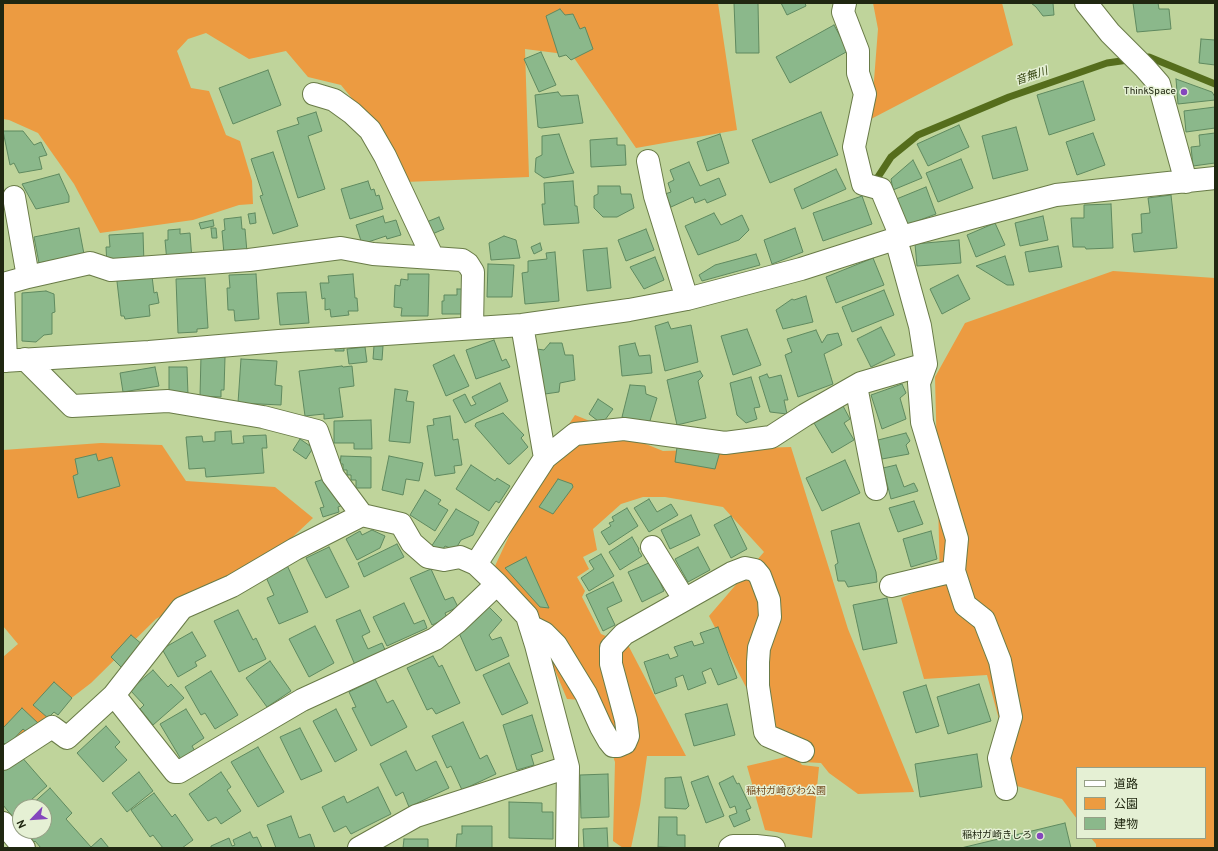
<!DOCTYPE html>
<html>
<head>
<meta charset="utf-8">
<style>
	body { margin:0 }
	#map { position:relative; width:1218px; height:851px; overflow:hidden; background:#bfd49b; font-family:Overpass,"Noto Sans JP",sans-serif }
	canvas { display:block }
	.frame { position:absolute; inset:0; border:4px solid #202711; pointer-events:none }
	.legend { position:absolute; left:1076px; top:767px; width:130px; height:72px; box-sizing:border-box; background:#e5f0d4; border:1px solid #96a086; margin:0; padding:5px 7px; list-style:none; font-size:12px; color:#202711 }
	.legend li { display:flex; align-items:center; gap:8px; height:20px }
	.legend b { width:20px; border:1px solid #96a086 }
	.north { position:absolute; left:12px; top:799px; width:40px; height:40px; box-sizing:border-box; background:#e5f0d4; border:1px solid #96a086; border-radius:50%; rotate:245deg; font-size:11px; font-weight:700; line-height:16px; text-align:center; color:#202711 }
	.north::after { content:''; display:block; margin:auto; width:14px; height:18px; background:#8447bd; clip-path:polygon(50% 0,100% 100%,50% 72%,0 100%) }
</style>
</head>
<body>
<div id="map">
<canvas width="1218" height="851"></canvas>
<div class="frame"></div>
<ul class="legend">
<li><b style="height:5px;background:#fff"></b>道路</li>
<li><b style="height:11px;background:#ec9b41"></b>公園</li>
<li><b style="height:11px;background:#8bb88b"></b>建物</li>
</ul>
<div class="north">N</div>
</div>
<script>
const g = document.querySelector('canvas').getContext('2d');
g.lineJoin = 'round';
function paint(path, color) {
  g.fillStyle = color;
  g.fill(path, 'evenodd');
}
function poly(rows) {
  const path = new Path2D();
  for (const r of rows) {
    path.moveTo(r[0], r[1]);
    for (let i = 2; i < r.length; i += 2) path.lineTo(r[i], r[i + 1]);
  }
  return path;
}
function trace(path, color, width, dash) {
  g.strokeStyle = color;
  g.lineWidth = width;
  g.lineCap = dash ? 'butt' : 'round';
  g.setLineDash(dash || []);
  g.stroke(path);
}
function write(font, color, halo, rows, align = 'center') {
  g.font = font + ' Overpass,"Noto Sans JP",sans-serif';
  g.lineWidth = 3;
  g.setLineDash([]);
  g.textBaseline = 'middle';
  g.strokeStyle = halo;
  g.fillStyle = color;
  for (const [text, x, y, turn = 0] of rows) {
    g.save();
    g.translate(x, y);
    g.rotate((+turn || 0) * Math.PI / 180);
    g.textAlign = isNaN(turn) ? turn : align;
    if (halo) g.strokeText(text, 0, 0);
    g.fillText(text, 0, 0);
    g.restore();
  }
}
paint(poly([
	[3,3,718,3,737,130,636,148,572,55,525,49,529,177,405,182,367,117,341,85,308,77,286,51,249,59,206,33,188,39,177,51,191,88,209,91,226,135,240,141,252,181,253,204,239,205,193,220,100,233,74,184,38,133,9,120,3,119],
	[873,3,1002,3,1013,45,871,119,878,29],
	[1113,271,1215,278,1215,848,1096,848,1096,844,1091,838,1205,838,1205,768,1077,768,1077,819,1062,799,1017,786,987,675,924,679,901,598,940,582,935,377,965,323],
	[575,415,663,451,791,447,848,629,914,792,858,794,829,773,821,763,803,762,760,714,709,616,764,552,723,507,665,497,643,497,621,504,593,529,597,550,583,557,589,569,577,577,585,591,582,597,601,634,628,645,686,756,647,756,640,805,631,848,623,848,613,841,615,762,603,727,582,700,567,699,531,613,495,566,542,465],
	[101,443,162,445,186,481,275,487,313,518,282,547,156,619,91,683,26,733,3,739,3,657,18,644,3,626,3,450],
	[794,755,802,765,819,767,812,838,765,830,747,766]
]), '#ec9b41');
trace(poly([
	[876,180,891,157,918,135,1009,97,1107,63,1149,57,1215,84]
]), '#556d1c', 7);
const building = poly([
	[734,3,758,3,759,53,736,53,734,3],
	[781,3,805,3,806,6,787,15,781,3],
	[1031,3,1053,3,1054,15,1043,16,1036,7,1031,3],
	[1133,3,1158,3,1159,9,1169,9,1171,29,1137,32,1133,3],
	[560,9,565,15,573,14,580,29,585,27,593,49,571,60,566,55,559,57,546,16,560,9],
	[834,25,848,51,790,83,776,57,834,25],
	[1201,39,1215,40,1215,65,1199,63,1201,39],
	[541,52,556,85,539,92,524,59,541,52],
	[268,70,281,105,233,124,219,88,268,70],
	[1176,79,1212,92,1215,97,1215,100,1178,104,1176,79],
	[1083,81,1095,120,1049,135,1037,95,1083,81],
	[558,92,561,96,578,95,583,123,541,128,538,127,535,95,558,92],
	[1215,107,1215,128,1186,132,1184,111,1215,107],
	[316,112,322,131,308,136,325,189,298,198,277,131,299,124,297,118,316,112],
	[821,112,838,155,770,183,752,140,821,112],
	[959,125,969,147,928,166,917,144,959,125],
	[1016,127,1028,170,993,179,982,136,1016,127],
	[3,131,23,131,34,145,41,142,47,155,39,157,42,169,19,173,14,163,10,165,3,131],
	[1093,133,1105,165,1077,175,1066,142,1093,133],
	[1215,133,1215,163,1193,166,1191,147,1200,146,1199,135,1215,133],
	[559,134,570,164,574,173,544,178,535,172,536,158,542,155,542,136,559,134],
	[720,134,729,163,707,171,697,142,720,134],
	[617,138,617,145,625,145,626,165,591,167,590,140,617,138],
	[273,152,298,226,273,234,260,196,263,195,251,159,273,152],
	[961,159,973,188,938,202,926,173,961,159],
	[913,160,922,178,893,190,891,179,913,160],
	[689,162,700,186,719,178,726,195,707,203,705,199,695,203,693,197,671,207,665,194,671,192,668,183,674,180,670,170,689,162],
	[836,169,846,189,802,209,794,189,836,169],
	[59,174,69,196,69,202,36,209,22,184,59,174],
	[368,181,371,190,374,189,376,196,379,195,383,209,350,219,341,189,368,181],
	[573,181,575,206,577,206,579,223,544,225,542,204,545,204,544,183,573,181],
	[598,186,620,186,621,194,631,194,634,208,617,217,603,217,594,208,594,196,598,194,598,186],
	[926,187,936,214,904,226,894,200,926,187],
	[1171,195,1177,248,1134,252,1132,234,1142,233,1141,214,1150,213,1148,198,1171,195],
	[862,196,872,224,823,241,813,213,862,196],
	[1111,204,1113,248,1086,249,1085,247,1073,247,1071,218,1084,218,1084,205,1111,204],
	[255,213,256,223,250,224,248,214,255,213],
	[714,213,721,225,742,215,749,230,739,240,698,255,685,226,714,213],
	[383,216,385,223,396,220,401,235,387,239,386,236,362,244,356,225,383,216],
	[1043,216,1048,240,1020,246,1015,223,1043,216],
	[241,217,242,229,245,229,247,252,224,254,222,231,225,230,224,219,241,217],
	[439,217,444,229,430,235,424,223,439,217],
	[213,220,214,226,201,229,199,223,213,220],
	[995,223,1005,245,976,257,967,235,995,223],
	[79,228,84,254,39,263,34,237,79,228],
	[211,228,216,228,217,238,212,238,211,228],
	[795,228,803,252,772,264,764,240,795,228],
	[180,229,180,234,190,233,192,260,167,262,165,240,168,240,168,230,180,229],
	[646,229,654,250,626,261,618,240,646,229],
	[143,233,144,264,107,265,106,247,110,247,109,235,143,233],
	[504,236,516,240,520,258,491,260,489,243,504,236],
	[959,240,961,263,917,266,915,244,959,240],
	[540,243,542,250,534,254,531,247,540,243],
	[1058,246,1062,267,1029,272,1025,252,1058,246],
	[607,248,611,288,587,291,583,250,607,248],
	[555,252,559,301,525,304,522,273,528,272,528,261,547,259,546,253,555,252],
	[756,254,760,265,702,281,699,275,715,265,756,254],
	[1005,256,1014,285,1007,285,976,266,1005,256],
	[655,257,664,280,644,289,630,267,655,257],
	[873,258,884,285,836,303,826,277,873,258],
	[488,264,514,265,512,297,487,297,488,264],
	[116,273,152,276,154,293,157,292,159,303,149,305,150,316,125,319,124,316,121,316,116,273],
	[256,274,259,319,235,321,234,310,228,310,227,288,230,288,229,275,256,274],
	[353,274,355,298,357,298,358,311,348,311,349,315,331,317,330,309,325,310,325,298,322,299,320,283,329,283,328,276,353,274],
	[408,274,429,274,428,316,401,316,402,308,394,307,395,285,400,286,401,279,408,280,408,274],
	[958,275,970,299,942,314,930,289,958,275],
	[205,278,208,328,197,329,197,332,178,333,176,279,205,278],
	[457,289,468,289,468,314,442,314,442,301,444,301,444,295,457,295,457,289],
	[884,290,894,315,852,332,842,307,884,290],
	[46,291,54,294,55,312,52,313,52,334,44,335,36,342,22,341,22,293,46,291],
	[306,292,309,323,280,325,277,293,306,292],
	[806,296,813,322,783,329,776,310,792,299,794,300,806,296],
	[668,322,671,329,691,325,698,362,665,371,655,326,668,322],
	[881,327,895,355,871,367,857,339,881,327],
	[747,329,761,365,733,375,721,336,747,329],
	[816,330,822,343,827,335,838,333,842,345,824,354,833,384,798,397,785,355,792,352,787,339,816,330],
	[494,340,502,361,506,359,510,367,476,379,466,350,494,340],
	[550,343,562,343,565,355,573,355,575,380,560,383,559,392,545,394,537,349,544,350,550,343],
	[635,343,639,356,650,355,652,373,622,376,619,346,635,343],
	[344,346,344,351,335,351,335,347,344,346],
	[374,346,383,346,382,360,373,359,374,346],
	[365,347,367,362,349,364,347,349,365,347],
	[454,355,469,386,446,396,433,365,454,355],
	[201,356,225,357,224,390,221,390,221,397,200,396,201,356],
	[241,359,277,361,275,385,282,386,281,405,238,403,241,359],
	[342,366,343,367,352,366,354,386,339,388,343,417,324,419,324,414,305,416,299,371,342,366],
	[155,367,159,386,123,392,120,373,155,367],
	[169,367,187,367,188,395,169,395,169,367],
	[700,371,703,376,698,381,706,418,677,425,667,380,700,371],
	[767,374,769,378,781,375,788,400,784,400,787,414,770,412,759,377,767,374],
	[751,377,760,407,754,408,757,419,746,423,737,415,730,383,751,377],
	[500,383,508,401,465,423,453,400,465,394,471,406,476,404,472,397,500,383],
	[902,384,906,393,900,398,906,419,882,429,871,395,902,384],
	[630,385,645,386,646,394,657,398,649,424,622,417,630,385],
	[395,389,408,391,406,401,414,402,410,443,389,441,395,389],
	[598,399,613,409,602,424,589,414,598,399],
	[843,406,850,419,844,423,854,440,832,453,814,423,843,406],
	[503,413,524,435,521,438,528,447,510,464,508,464,475,426,476,423,503,413],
	[450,416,453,440,458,439,462,465,454,466,455,473,435,476,427,426,434,425,433,419,450,416],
	[371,420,372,449,354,449,354,443,334,443,334,421,371,420],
	[231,431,232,444,244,443,243,436,266,435,267,448,262,448,264,473,206,477,205,468,189,469,186,437,202,436,203,442,215,441,215,432,231,431],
	[906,433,910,441,906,445,909,454,882,459,878,440,906,433],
	[300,439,313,448,306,459,293,450,300,439],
	[678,440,721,448,715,469,675,462,678,440],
	[96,454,98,461,112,457,120,486,78,498,73,476,78,474,75,459,96,454],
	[341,456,371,457,371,488,356,488,356,480,351,480,351,475,347,475,347,470,343,470,343,464,340,464,341,456],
	[389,456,423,463,419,481,406,479,403,495,382,490,389,456],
	[845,460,860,493,822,511,806,478,845,460],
	[471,465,495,481,497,478,510,486,499,503,496,501,489,511,456,489,471,465],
	[896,465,904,487,914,483,918,491,891,499,883,468,896,465],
	[327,478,343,505,338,507,339,512,323,517,320,508,324,507,315,482,327,478],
	[558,479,572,484,573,487,553,514,539,507,558,479],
	[425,490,441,500,438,504,448,510,435,531,410,515,425,490],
	[649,499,657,512,671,504,678,515,649,532,634,508,649,499],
	[914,501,923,524,898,532,889,508,914,501],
	[627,508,638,526,609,545,601,532,611,526,609,523,614,521,612,517,627,508],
	[456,509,479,522,473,535,461,540,455,550,445,546,441,552,429,550,456,509],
	[691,515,700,535,670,549,661,530,691,515],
	[731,516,747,549,731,558,714,525,731,516],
	[859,523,876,572,877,582,848,587,845,581,838,581,835,565,838,563,831,531,859,523],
	[372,530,385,536,380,548,357,560,346,539,360,531,362,535,372,530],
	[931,531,937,559,911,567,903,539,931,531],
	[632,537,639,549,638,550,642,556,620,570,609,552,632,537],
	[397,544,404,557,364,577,358,563,397,544],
	[329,547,349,587,326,598,306,558,329,547],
	[698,547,710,570,688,582,675,559,698,547],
	[601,554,614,576,589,591,581,578,594,569,589,561,601,554],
	[526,557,549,608,540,607,505,568,526,557],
	[651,562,664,591,642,602,628,572,651,562],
	[287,565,308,612,279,624,267,598,274,595,265,575,287,565],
	[431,569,445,600,453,597,458,607,445,613,447,618,432,625,410,578,431,569],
	[613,582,622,601,607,608,615,625,603,631,586,595,613,582],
	[887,598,897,643,863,650,853,605,887,598],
	[404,603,414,624,424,620,427,628,387,646,373,617,404,603],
	[488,606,502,620,489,635,492,640,501,637,509,656,476,671,459,633,488,606],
	[238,610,253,640,256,638,266,659,239,672,214,621,238,610],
	[360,610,370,632,362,636,368,649,382,643,386,652,355,665,336,620,360,610],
	[315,626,334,663,309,677,289,639,315,626],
	[718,627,737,678,718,685,711,668,702,672,706,683,688,690,683,675,675,678,677,686,655,694,644,662,668,654,670,659,678,656,674,647,692,641,694,646,704,643,700,633,718,627],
	[192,632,206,656,195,662,197,666,178,677,162,649,192,632],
	[131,635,143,645,122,668,111,657,131,635],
	[433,656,439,667,442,665,460,703,436,714,432,708,427,710,407,668,433,656],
	[270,661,291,691,267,707,246,678,270,661],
	[509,663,528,703,502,715,483,675,509,663],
	[153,670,168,687,171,684,184,698,153,725,140,709,144,705,130,690,153,670],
	[211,671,238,715,215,729,205,713,201,715,185,687,211,671],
	[375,679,387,703,393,700,407,727,371,746,352,708,356,707,349,692,375,679],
	[54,682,72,698,58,715,54,712,48,718,33,705,54,682],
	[979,684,991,721,948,734,937,697,979,684],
	[926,685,939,726,916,733,903,692,926,685],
	[727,704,735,735,694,746,685,714,727,704],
	[22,708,39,724,29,734,23,729,7,746,3,742,3,728,22,708],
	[186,709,204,738,192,746,196,753,182,761,160,724,186,709],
	[336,709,357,750,335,762,313,721,336,709],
	[532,715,543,751,531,755,534,765,517,770,503,725,532,715],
	[463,722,480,759,487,755,496,774,462,790,451,766,447,768,432,736,463,722],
	[106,726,120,742,115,747,127,760,103,782,77,753,106,726],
	[300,728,322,771,301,780,280,737,300,728],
	[258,747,284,792,258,807,231,762,258,747],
	[406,751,416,771,436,761,449,788,409,807,403,792,396,796,380,764,406,751],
	[977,754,982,787,920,797,915,764,977,754],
	[20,755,47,786,23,807,20,807,20,809,12,816,3,805,3,769,20,755],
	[139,772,153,791,127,812,112,793,139,772],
	[221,772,231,787,227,790,241,811,221,824,216,817,208,821,189,794,221,772],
	[608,774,609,817,581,818,580,775,608,774],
	[708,776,724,816,706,823,691,782,708,776],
	[733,776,737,784,739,783,751,808,746,810,750,820,734,827,729,816,737,813,735,806,730,808,719,783,733,776],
	[681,777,689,806,686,809,665,808,665,778,681,777],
	[378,787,391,814,351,834,346,826,334,832,322,807,344,796,347,803,378,787],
	[50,788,72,813,66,819,91,847,101,838,109,848,41,848,35,841,32,844,20,831,44,831,44,807,29,807,50,788],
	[154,793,172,817,175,814,193,840,182,848,163,848,153,835,150,837,131,810,154,793],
	[509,802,542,803,542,812,553,812,553,839,509,838,509,802],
	[20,815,20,831,12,822,20,815],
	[291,816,299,838,310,834,315,848,276,848,267,825,291,816],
	[659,817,677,817,677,835,685,835,685,848,658,847,659,817],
	[1065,823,1071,848,961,848,1065,823],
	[462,826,492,826,492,848,456,848,457,834,462,834,462,826],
	[607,828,608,848,584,848,583,829,607,828],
	[250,832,253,838,257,837,262,848,211,848,211,846,229,838,232,846,235,845,233,840,250,832],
	[404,839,428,839,428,848,403,848,404,839]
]);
paint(building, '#8bb88b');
trace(building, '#5f895f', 1);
const minor = poly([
	[845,3,843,12,858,51,858,73,865,94,854,147,863,184,881,189,901,237],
	[1086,3,1110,33,1145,68,1159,84,1186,182],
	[314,94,334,100,352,113,370,130,385,156,433,258,462,260,468,264,473,272,472,328],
	[648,161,655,196,687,299],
	[14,197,28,277],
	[896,239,920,326,926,364,919,383,922,422,957,539,954,571,965,605,984,620,1000,661,1011,717,999,758,1006,789],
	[522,325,545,458],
	[25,359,72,406,168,401,263,417,317,431,333,476,362,515],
	[3,361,149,352,279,341,522,325,629,310,687,299,801,269,901,237,1056,195,1215,178],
	[6,361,3,284,28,277,90,263,111,270,249,260,341,248,373,254,433,258],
	[856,386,876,489],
	[652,547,684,599],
	[476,564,545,458,575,434,624,429,725,443,771,437,805,415,861,383,926,364],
	[497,584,527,616,536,645,568,767,567,848],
	[891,586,954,571],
	[530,626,544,633,556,645,586,694,601,727,609,741,613,746,618,746,625,743,628,736,626,720,611,664,611,648,624,634,732,573,745,568,755,570,760,576,769,600,770,617,759,648,758,662,758,686,765,732,768,736,803,751],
	[3,759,52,727,67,738,114,695,175,772,179,772,302,700,435,639,457,622,497,584,476,564,460,557,444,560,428,557,412,543,401,524,362,515,295,549,232,586,182,608,114,695],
	[3,823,24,848],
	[359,848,416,816,568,767],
	[730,848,733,846,756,846,774,848]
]);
trace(minor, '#697b47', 24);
trace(minor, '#fff', 22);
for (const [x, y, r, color] of [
	[1184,92,4,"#8447bd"],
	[1040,836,4,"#8447bd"]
]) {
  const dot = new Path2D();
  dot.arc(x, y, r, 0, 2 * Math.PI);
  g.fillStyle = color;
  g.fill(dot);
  trace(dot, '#e5f0d4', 1.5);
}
write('10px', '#202711', '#e5f0d4', [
	["ThinkSpace",1176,92],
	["稲村ガ崎きしろ",1032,836]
], 'right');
write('10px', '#70481d', '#e5f0d4', [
	["稲村ガ崎びわ公園",786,792]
]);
write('italic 11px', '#35450f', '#e5f0d4', [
	["音無川",1032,77,-19]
]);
</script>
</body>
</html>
